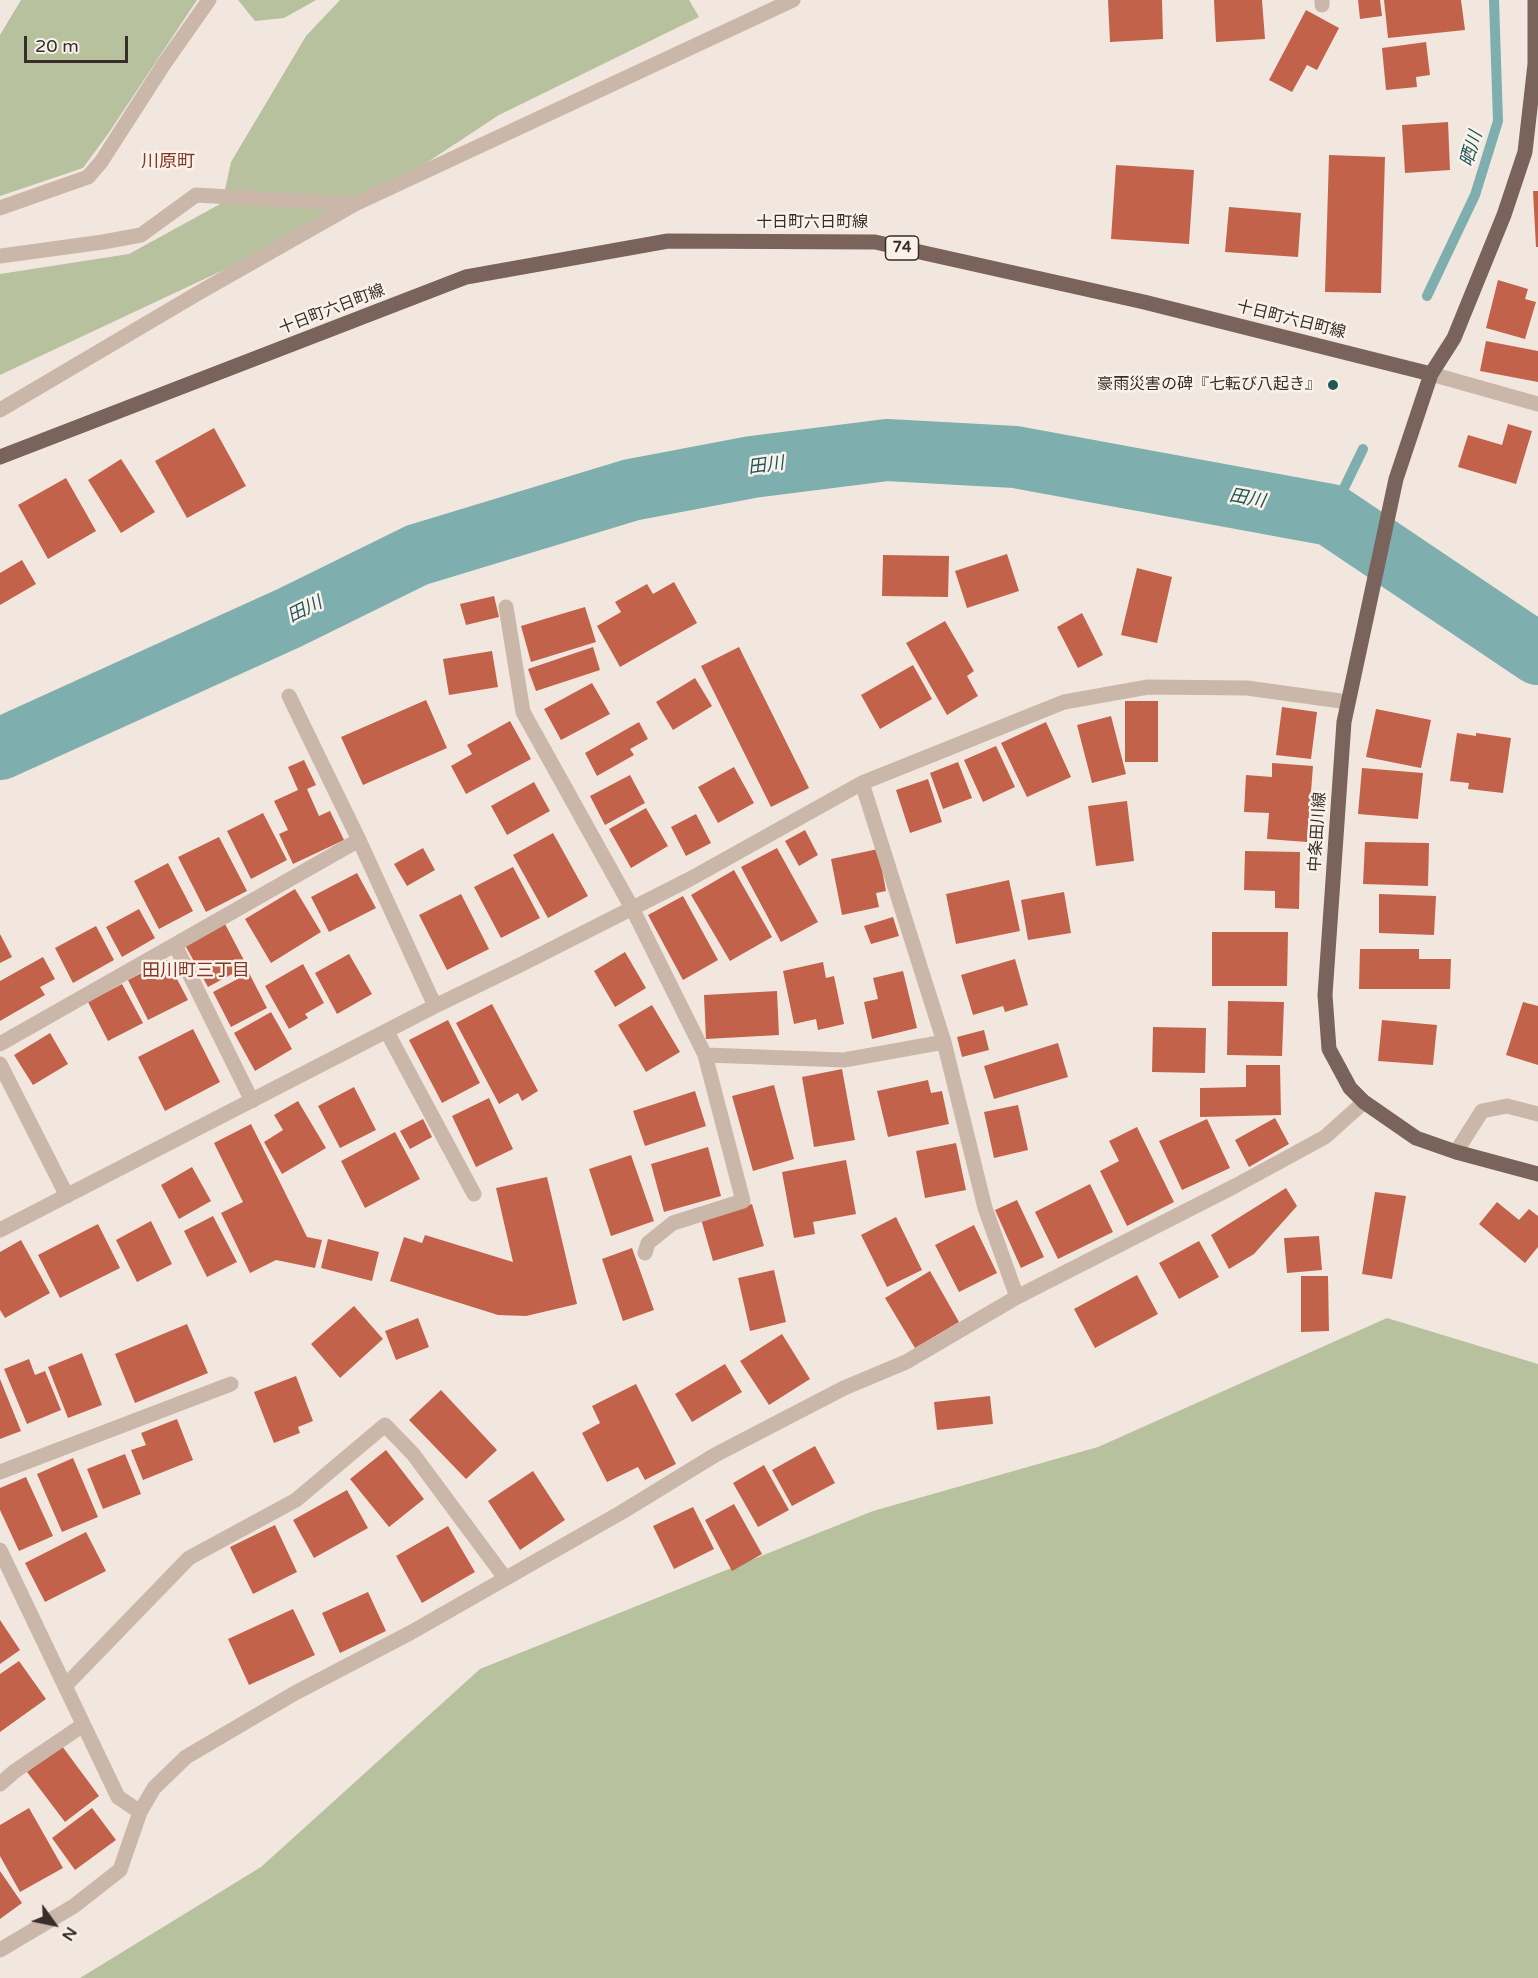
<!DOCTYPE html>
<html>
<head>
<meta charset="utf-8">
<style>
	body { margin:0 }
	#map { position:relative; width:1538px; height:1978px; overflow:hidden; background:#f2e7de; font-family:"Varela Round",sans-serif }
	canvas { display:block }
	.north { position:absolute; left:24px; top:1894px; width:60px; height:60px; -webkit-text-stroke:4px #f9f2ea; paint-order:stroke; rotate:123deg; font-size:16px; font-weight:700; line-height:24px; text-align:center; color:#372d29 }
	.north::after { content:''; display:block; margin:auto; width:21px; height:27px; background:#372d29; clip-path:polygon(50% 0,100% 100%,50% 72%,0 100%) }
	.scale { position:absolute; left:24px; top:36px; width:104px; height:27px; box-sizing:border-box; border:3px solid #372d29; border-top:0; padding-left:8px; font-size:18px; line-height:21px; white-space:nowrap; color:#372d29; -webkit-text-stroke:4px #f9f2ea; paint-order:stroke }
</style>
</head>
<body>
<div id="map">
<canvas width="1538" height="1978"></canvas>
<div class="north">N</div>
<div class="scale">20 m</div>
</div>
<script>
const g = document.querySelector('canvas').getContext('2d');
g.lineJoin = 'round';
function paint(path, color) {
  g.fillStyle = color;
  g.fill(path, 'evenodd');
}
function poly(rows) {
  const path = new Path2D();
  for (const r of rows) {
    path.moveTo(r[0], r[1]);
    for (let i = 2; i < r.length; i += 2) path.lineTo(r[i], r[i + 1]);
  }
  return path;
}
function trace(path, color, width, dash) {
  g.strokeStyle = color;
  g.lineWidth = width;
  g.lineCap = dash ? 'butt' : 'round';
  g.setLineDash(dash || []);
  g.stroke(path);
}
function write(font, color, halo, rows, align = 'center') {
  g.font = font + ' "Varela Round","Noto Sans JP",sans-serif';
  g.lineWidth = 5;
  g.setLineDash([]);
  g.textBaseline = 'middle';
  g.strokeStyle = halo;
  g.fillStyle = color;
  for (const [text, x, y, turn = 0] of rows) {
    g.save();
    g.translate(x, y);
    g.rotate((+turn || 0) * Math.PI / 180);
    g.textAlign = isNaN(turn) ? turn : align;
    if (halo) g.strokeText(text, 0, 0);
    g.fillText(text, 0, 0);
    g.restore();
  }
}
paint(poly([
	[21,0,197,0,108,134,83,168,0,196,0,35],
	[238,0,316,0,284,18,255,21],
	[340,0,689,0,699,17,499,115,364,204,0,375,0,274,129,254,222,203,231,162,306,36],
	[1387,1318,1538,1364,1538,1978,80,1978,261,1867,480,1669,873,1511,1098,1447]
]), '#b7c19e');
trace(poly([
	[1427,296,1475,195,1498,121,1494,0],
	[1331,515,1363,449]
]), '#7eaeae', 10);
trace(poly([
	[0,749,289,618,417,555,631,490,752,467,887,450,1015,457,1331,515,1538,654]
]), '#7eaeae', 62);
paint(poly([
	[1108,0,1162,0,1163,39,1110,42],
	[1214,0,1262,0,1265,39,1216,42],
	[1358,0,1380,0,1382,16,1360,19],
	[1384,0,1461,0,1465,30,1388,38],
	[1306,10,1339,28,1317,70,1307,65,1292,92,1269,80],
	[1426,42,1430,75,1416,77,1417,87,1386,90,1382,48],
	[1448,122,1450,170,1405,173,1402,125],
	[1329,155,1385,157,1381,293,1325,292],
	[1116,165,1194,170,1189,244,1111,239],
	[1533,191,1538,191,1538,247,1536,247],
	[1229,207,1301,213,1298,257,1225,252],
	[1498,280,1528,289,1525,299,1536,302,1525,339,1486,328],
	[1486,341,1538,351,1538,382,1480,371],
	[1508,424,1532,431,1516,484,1458,467,1468,435,1502,445],
	[214,428,246,486,187,518,155,461],
	[121,459,155,512,121,533,88,480],
	[66,478,96,531,48,559,18,505],
	[1007,554,1019,591,967,608,955,571],
	[883,555,949,556,948,597,882,596],
	[22,560,36,584,0,605,0,573],
	[1137,568,1172,577,1157,643,1121,635],
	[674,582,697,623,620,667,597,626,621,612,615,602,647,584,653,594],
	[494,596,499,617,466,625,460,604],
	[585,607,596,642,531,662,521,626],
	[1082,613,1103,655,1078,668,1057,627],
	[945,621,974,671,967,676,978,696,947,715,906,643],
	[593,647,600,670,536,691,528,669],
	[739,647,809,788,771,807,701,666],
	[492,651,498,687,449,695,443,659],
	[913,665,932,699,880,729,861,695],
	[695,678,712,706,673,730,656,702],
	[592,683,610,714,561,740,544,709],
	[426,700,447,748,363,785,341,737],
	[1125,701,1158,701,1158,762,1125,762],
	[1282,707,1317,712,1311,759,1276,755],
	[1376,709,1431,720,1421,768,1366,757],
	[1111,716,1126,774,1092,783,1077,725],
	[510,721,531,759,466,794,451,766,472,754,467,745],
	[639,722,648,739,630,749,634,755,597,776,585,753],
	[1046,722,1071,777,1027,797,1001,743],
	[1457,733,1476,736,1476,733,1511,738,1503,793,1468,789,1469,783,1450,781],
	[996,746,1015,787,983,802,964,760],
	[304,760,316,785,307,789,319,816,330,811,344,840,293,864,279,834,288,830,274,801,298,790,288,767],
	[958,762,972,798,943,809,930,773],
	[1272,763,1313,766,1307,842,1267,839,1269,813,1244,812,1246,775,1272,777],
	[734,767,754,803,718,823,698,787],
	[1362,768,1423,773,1418,819,1358,814],
	[630,775,645,803,605,825,590,796],
	[928,779,942,822,910,833,896,790],
	[534,782,550,811,507,835,491,806],
	[1127,801,1134,861,1096,866,1088,806],
	[646,808,668,846,631,868,609,829],
	[263,813,287,860,251,879,227,831],
	[696,814,711,843,686,856,671,827],
	[805,830,818,855,799,866,785,841],
	[553,833,588,896,548,918,513,855],
	[219,837,247,891,206,912,178,857],
	[1365,842,1429,843,1428,886,1363,884],
	[423,848,435,870,407,886,394,864],
	[777,848,818,922,781,942,741,867],
	[878,849,886,891,876,893,879,907,842,915,831,859],
	[1245,851,1300,852,1299,909,1275,908,1275,891,1244,890],
	[168,863,193,911,159,929,134,881],
	[513,867,540,918,501,938,474,887],
	[734,870,772,937,730,961,691,895],
	[357,873,376,908,329,932,311,897],
	[1009,880,1020,931,956,944,946,894],
	[295,889,321,932,271,963,245,919],
	[1064,892,1071,933,1028,940,1021,900],
	[461,894,489,949,447,970,419,915],
	[1379,894,1436,896,1434,935,1379,933],
	[683,896,718,960,683,980,648,915],
	[139,909,155,938,122,957,106,927],
	[893,917,899,936,871,944,864,926],
	[225,924,247,966,208,987,185,945],
	[96,926,114,960,73,983,55,948],
	[1212,932,1288,932,1287,986,1212,986],
	[0,934,12,957,0,963],
	[1360,949,1419,949,1419,959,1451,959,1450,989,1359,989],
	[625,952,646,988,615,1007,594,971],
	[349,954,372,994,337,1014,315,973],
	[43,957,55,979,40,987,45,995,0,1021,0,981],
	[1015,959,1028,1005,1005,1012,1003,1006,973,1015,961,975],
	[167,960,188,1000,148,1020,128,980],
	[823,962,826,978,834,976,844,1024,818,1030,816,1019,794,1024,783,971],
	[303,964,324,1003,305,1014,308,1018,289,1029,265,986],
	[903,971,917,1028,872,1039,864,1002,878,999,873,978],
	[249,973,267,1008,231,1027,213,992],
	[122,984,143,1023,108,1041,88,1002],
	[777,991,779,1035,706,1039,704,995],
	[1228,1001,1284,1002,1282,1056,1227,1055],
	[1523,1002,1538,1006,1538,1065,1506,1055],
	[492,1004,538,1091,522,1101,518,1093,499,1104,456,1023],
	[652,1005,680,1052,646,1072,618,1025],
	[271,1012,292,1049,255,1071,234,1033],
	[448,1020,480,1083,442,1103,409,1040],
	[1382,1020,1437,1025,1433,1065,1378,1061],
	[1153,1027,1206,1028,1205,1073,1152,1072],
	[193,1029,220,1082,165,1111,138,1057],
	[984,1030,989,1050,962,1057,957,1037],
	[50,1033,68,1064,33,1085,14,1055],
	[1058,1043,1068,1077,994,1099,984,1066],
	[1246,1065,1280,1065,1281,1115,1200,1117,1200,1088,1246,1087],
	[842,1069,855,1140,814,1147,802,1077],
	[928,1080,931,1093,942,1091,949,1124,888,1137,877,1091],
	[774,1085,794,1159,753,1171,732,1096],
	[354,1087,376,1130,340,1148,318,1106],
	[695,1091,706,1126,645,1146,633,1111],
	[489,1098,513,1149,476,1167,452,1116],
	[298,1101,326,1148,282,1174,264,1142,283,1130,274,1115],
	[1018,1105,1028,1150,994,1158,984,1112],
	[1275,1118,1289,1144,1249,1167,1235,1140],
	[423,1119,432,1137,410,1149,400,1131],
	[1207,1119,1230,1168,1182,1190,1159,1141],
	[251,1124,307,1237,322,1240,315,1268,276,1260,250,1273,221,1213,243,1202,214,1143],
	[1137,1127,1174,1202,1127,1226,1100,1171,1119,1161,1109,1141],
	[395,1132,420,1179,365,1208,341,1161],
	[956,1143,966,1190,925,1198,916,1151],
	[708,1147,721,1196,664,1212,651,1164],
	[631,1155,654,1221,611,1236,589,1169],
	[846,1160,856,1214,813,1222,815,1234,794,1238,782,1172],
	[192,1167,211,1201,179,1219,161,1185],
	[547,1177,577,1304,526,1316,498,1315,390,1281,404,1237,422,1243,425,1235,513,1262,496,1188],
	[1090,1184,1113,1232,1058,1259,1035,1212],
	[1286,1188,1297,1206,1254,1254,1229,1269,1211,1235],
	[1375,1192,1406,1196,1392,1279,1362,1274],
	[1017,1200,1044,1257,1021,1268,995,1210],
	[1497,1202,1519,1220,1529,1209,1538,1216,1538,1247,1525,1263,1479,1224],
	[752,1204,764,1246,713,1261,701,1219],
	[213,1216,237,1262,207,1277,184,1231],
	[896,1217,922,1270,887,1287,861,1235],
	[151,1221,172,1264,137,1282,116,1240],
	[98,1224,120,1268,60,1298,38,1255],
	[974,1225,997,1273,959,1292,935,1245],
	[1319,1236,1322,1270,1287,1273,1284,1238],
	[328,1239,379,1252,372,1281,321,1268],
	[21,1240,50,1293,5,1318,0,1310,0,1252],
	[1199,1241,1219,1277,1179,1299,1159,1263],
	[632,1248,654,1310,623,1321,602,1259],
	[774,1270,786,1322,750,1331,738,1278],
	[930,1271,959,1322,915,1348,885,1298],
	[1137,1275,1158,1314,1095,1348,1074,1309],
	[1301,1276,1328,1276,1329,1331,1301,1332],
	[354,1306,383,1339,340,1378,311,1344],
	[418,1318,429,1347,396,1360,385,1331],
	[187,1324,208,1373,135,1403,115,1354],
	[782,1334,810,1379,769,1405,740,1361],
	[82,1353,102,1405,68,1418,48,1367],
	[29,1359,35,1375,45,1371,61,1410,27,1424,4,1369],
	[725,1364,742,1392,692,1422,675,1394],
	[296,1376,313,1421,298,1427,300,1433,274,1443,254,1392],
	[0,1379,21,1431,0,1439],
	[636,1384,676,1464,645,1480,638,1467,607,1482,582,1433,600,1423,592,1406],
	[441,1390,497,1450,466,1479,409,1420],
	[990,1396,993,1424,937,1430,934,1402],
	[177,1419,193,1460,143,1480,131,1450,146,1445,141,1433],
	[815,1446,835,1483,792,1506,772,1470],
	[386,1450,424,1499,389,1527,350,1479],
	[125,1454,141,1494,103,1509,87,1469],
	[73,1458,98,1517,62,1532,37,1474],
	[764,1465,789,1510,758,1527,733,1483],
	[533,1471,565,1520,520,1550,488,1501],
	[26,1477,53,1536,19,1551,0,1510,0,1488],
	[347,1490,368,1528,314,1558,293,1520],
	[734,1504,762,1554,732,1571,705,1520],
	[693,1507,714,1549,674,1569,653,1526],
	[275,1525,297,1572,253,1594,230,1547],
	[448,1526,475,1572,422,1603,396,1556],
	[86,1532,106,1571,45,1602,25,1563],
	[368,1592,386,1631,340,1653,322,1613],
	[293,1609,315,1655,249,1685,228,1639],
	[0,1620,20,1650,0,1664],
	[19,1661,46,1699,0,1732,0,1674],
	[62,1746,99,1796,65,1822,27,1772],
	[29,1808,63,1868,20,1892,0,1856,0,1825],
	[92,1808,116,1840,75,1870,52,1838],
	[0,1871,22,1903,0,1919]
]), '#c2624b');
trace(poly([
	[1322,0,1322,5],
	[0,208,88,177,101,162,164,64,209,0],
	[0,256,103,242,141,235,196,195,355,204],
	[1431,374,1538,404],
	[0,410,200,292,355,204,793,0],
	[506,607,523,712,632,908,705,1055,743,1201,673,1223,648,1243,645,1253],
	[289,696,359,840,435,1006],
	[862,783,944,1042,985,1208,1017,1297],
	[175,945,252,1101],
	[387,1032,474,1194],
	[0,1044,359,840],
	[705,1055,844,1060,944,1042],
	[0,1064,67,1196],
	[1456,1152,1482,1111,1507,1106,1538,1114],
	[0,1230,435,1006,518,966,690,879,862,783,1064,702,1148,687,1247,688,1348,702],
	[0,1472,231,1384],
	[0,1550,118,1797,140,1812],
	[65,1686,189,1558,296,1500,385,1425,413,1454,505,1578],
	[0,1784,15,1771,83,1725],
	[0,1950,74,1906,120,1870,140,1812,154,1788,186,1757,295,1693,410,1633,622,1512,715,1455,844,1388,906,1362,1017,1297,1235,1186,1325,1137,1364,1102]
]), '#cab7aa', 15);
trace(poly([
	[1431,374,1396,479,1344,722,1325,995,1329,1049,1350,1088,1364,1102,1416,1138,1456,1152,1538,1174],
	[0,457,466,277,668,241,875,242,1144,302,1431,374,1454,338,1504,215,1525,152,1535,64,1535,0]
]), '#79635b', 15);
for (const [x, y, r, color] of [
	[1333,385,6,"#205758"]
]) {
  const dot = new Path2D();
  dot.arc(x, y, r, 0, 2 * Math.PI);
  g.fillStyle = color;
  g.fill(dot);
  trace(dot, '#f9f2ea', 2);
}
for (const [x, y, w] of [
	[902,248,33]
]) {
  const box = new Path2D();
  box.roundRect(x - w / 2, y - 12, w, 24, 4.5);
  g.fillStyle = '#f9f2ea';
  g.fill(box);
  trace(box, '#372d29', 1.5);
}
write('bold 15px', '#372d29', null, [
	["74",902,248]
]);
write('16px', '#372d29', '#f9f2ea', [
	["十日町六日町線",812,223],
	["十日町六日町線",332,310,-21],
	["十日町六日町線",1291,320,14],
	["中条田川線",1318,832,-86]
]);
write('16px', '#372d29', '#f9f2ea', [
	["豪雨災害の碑『七転び八起き』",1321,385]
], 'right');
write('italic 18px', '#205758', '#f9f2ea', [
	["晒川",1472,149,-73],
	["田川",766,466,-8],
	["田川",1247,499,10],
	["田川",305,610,-26]
]);
write('18px', '#843725', '#f9f2ea', [
	["川原町",168,162],
	["田川町三丁目",196,971]
]);
</script>
</body>
</html>
